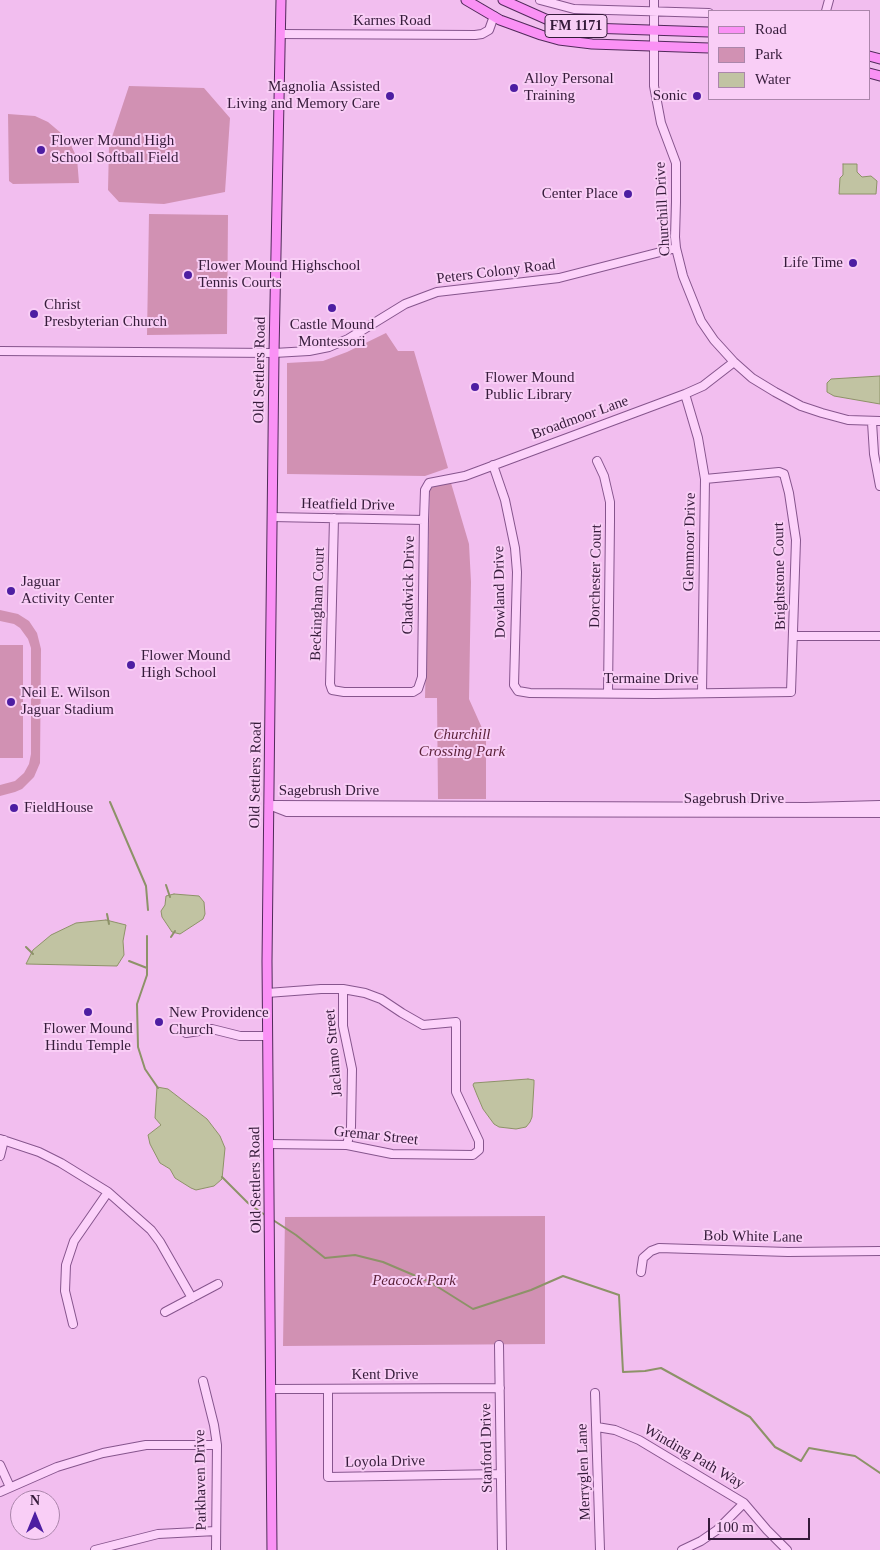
<!DOCTYPE html>
<html>
<head>
<meta charset="utf-8">
<style>
	body { margin:0 }
	#map { position:relative; width:880px; height:1550px; overflow:hidden; background:#f2beef; font-family:"Times New Roman",serif }
	canvas { display:block }
	.legend { position:absolute; left:708px; top:10px; width:162px; height:90px; box-sizing:border-box; background:#f9cef6; border:1px solid #ab86ab; margin:0; padding:6px 9px; list-style:none; font-size:15px; color:#351b3a }
	.legend li { display:flex; align-items:center; gap:10px; height:25px }
	.legend b { width:25px; border:1px solid #ab86ab }
	.north { position:absolute; left:10px; top:1490px; width:50px; height:50px; box-sizing:border-box; background:#f9cef6; border:1px solid #ab86ab; border-radius:50%; rotate:0deg; font-size:14px; font-weight:700; line-height:20px; text-align:center; color:#351b3a }
	.north::after { content:''; display:block; margin:auto; width:18px; height:22px; background:#4d1ea2; clip-path:polygon(50% 0,100% 100%,50% 72%,0 100%) }
	.scale { position:absolute; left:708px; top:1518px; width:102px; height:22px; box-sizing:border-box; border:2px solid #351b3a; border-top:0; padding-left:6px; font-size:15px; line-height:18px; white-space:nowrap; color:#351b3a; -webkit-text-stroke:4px #f9cef6; paint-order:stroke }
</style>
</head>
<body>
<div id="map">
<canvas width="880" height="1550"></canvas>
<ul class="legend">
<li><b style="height:6px;background:#fa91f5"></b>Road</li>
<li><b style="height:14px;background:#d191b3"></b>Park</li>
<li><b style="height:14px;background:#c1c3a2"></b>Water</li>
</ul>
<div class="north">N</div>
<div class="scale">100 m</div>
</div>
<script>
const g = document.querySelector('canvas').getContext('2d');
g.lineJoin = 'round';
function paint(path, color) {
  g.fillStyle = color;
  g.fill(path, 'evenodd');
}
function poly(rows) {
  const path = new Path2D();
  for (const r of rows) {
    path.moveTo(r[0], r[1]);
    for (let i = 2; i < r.length; i += 2) path.lineTo(r[i], r[i + 1]);
  }
  return path;
}
function trace(path, color, width, dash) {
  g.strokeStyle = color;
  g.lineWidth = width;
  g.lineCap = dash ? 'butt' : 'round';
  g.setLineDash(dash || []);
  g.stroke(path);
}
function write(font, color, halo, rows, align = 'center') {
  g.font = font + ' "Times New Roman",serif';
  g.lineWidth = 4;
  g.setLineDash([]);
  g.textBaseline = 'middle';
  g.strokeStyle = halo;
  g.fillStyle = color;
  for (const [text, x, y, turn = 0] of rows) {
    g.save();
    g.translate(x, y);
    g.rotate((+turn || 0) * Math.PI / 180);
    g.textAlign = isNaN(turn) ? turn : align;
    if (halo) g.strokeText(text, 0, 0);
    g.fillText(text, 0, 0);
    g.restore();
  }
}
paint(poly([
	[129,86,204,88,230,118,225,192,164,204,119,202,108,190,109,146],
	[8,114,35,116,48,122,61,133,70,143,77,158,79,183,13,184,9,181],
	[149,214,228,215,227,334,147,335],
	[386,333,398,351,414,351,448,468,425,476,287,474,287,363,323,361,347,352],
	[451,483,469,544,471,582,469,699,486,737,486,799,438,799,437,698,425,698,430,487],
	[0,610,18,614,29,621,37,633,41,649,40,763,34,777,22,789,15,792,0,796,0,785,15,781,24,773,29,764,31,754,31,648,28,639,20,628,14,624,0,621],
	[0,645,23,645,23,758,0,758],
	[545,1216,545,1344,283,1346,285,1217]
]), '#d191b3');
const water = poly([
	[843,164,857,164,857,172,862,177,871,176,877,181,876,194,839,194,840,178,843,175,843,164],
	[880,376,880,404,834,396,827,392,827,383,831,379,880,376],
	[174,894,199,896,204,902,205,914,203,919,180,934,172,932,162,917,161,911,165,905,166,896,174,894],
	[106,920,126,925,123,941,124,955,117,966,26,964,33,950,51,935,76,923,106,920],
	[528,1079,534,1080,534,1084,532,1117,530,1122,526,1127,516,1129,499,1127,494,1124,483,1109,477,1095,473,1085,474,1083,528,1079],
	[157,1087,168,1089,207,1119,220,1136,225,1148,222,1179,214,1186,196,1190,191,1188,175,1178,170,1169,160,1163,150,1144,148,1135,161,1125,155,1118,157,1087]
]);
paint(water, '#c1c3a2');
trace(water, '#8d9268', 1);
trace(poly([
	[110,802,146,886,148,910],
	[166,885,170,897],
	[107,914,109,924],
	[147,936,147,975,137,1004,138,1047,145,1069,158,1088],
	[171,937,175,931],
	[26,947,33,954],
	[129,961,147,968],
	[222,1177,248,1203,265,1215],
	[273,1220,296,1235,325,1258,355,1255,383,1262,430,1282,473,1309,531,1290,563,1276,619,1295,623,1372,645,1371,661,1368,750,1417,775,1447,801,1461,809,1448,855,1456,880,1473]
]), '#8d9268', 2);
const minor = poly([
	[540,0,574,9,709,13],
	[654,0,654,86,661,123,676,163,676,202,675,237,676,248,683,276,701,321,714,340,734,362,752,378,775,392,801,406,822,413,848,420,880,421],
	[826,11,829,0],
	[280,34,475,35,482,34,489,30,494,16],
	[0,351,274,353,309,351,329,347,348,339,405,304,437,292,559,278,676,248],
	[685,394,698,438,705,479,702,693],
	[872,422,874,454,880,486],
	[597,461,604,476,610,502,610,521,608,693],
	[493,465,505,500,515,548,517,572,514,685,518,691,530,693,654,694,791,692,796,540,789,493,784,474,779,472,705,479],
	[272,517,424,520],
	[334,518,330,684,332,690,344,692,413,692,418,689,422,677,424,520,425,490,429,483,465,476,685,394,703,386,734,362],
	[794,636,880,636],
	[269,805,287,812,880,813],
	[274,805,806,807,880,805],
	[343,989,343,1026,352,1069,351,1127,347,1145],
	[267,993,321,989,343,989,365,993,381,999,402,1013,423,1025,456,1022,456,1092,479,1141,479,1150,473,1155,392,1154,347,1145,269,1144],
	[186,1033,212,1029,240,1036,268,1036],
	[0,1139,39,1152,61,1163,108,1192,151,1230,160,1242,192,1298],
	[0,1156,4,1140],
	[641,1272,643,1258,651,1251,659,1248,788,1252,880,1251],
	[165,1312,218,1284],
	[73,1324,65,1291,66,1265,74,1241,108,1192],
	[499,1345,502,1550],
	[203,1381,214,1425,217,1445,216,1550],
	[271,1389,500,1388],
	[328,1389,328,1477,501,1474],
	[595,1393,600,1550],
	[597,1427,615,1430,639,1440,744,1503,767,1530,787,1550],
	[0,1465,10,1487],
	[0,1492,57,1467,103,1453,146,1445,217,1445],
	[95,1550,158,1534,216,1531],
	[682,1550,701,1541,717,1530,744,1503]
]);
const major = poly([
	[466,0,500,20,541,35,559,40,592,44,709,48],
	[503,0,548,20,568,25,589,28,709,32],
	[869,56,880,59],
	[869,73,880,76],
	[272,1550,267,961,274,353,281,0]
]);
trace(minor, '#86558d', 10);
trace(major, '#512a5a', 11);
trace(minor, '#fcd2fa', 8);
trace(major, '#fa91f5', 9);
for (const [x, y, r, color] of [
	[514,88,5,"#4d1ea2"],
	[390,96,5,"#4d1ea2"],
	[697,96,5,"#4d1ea2"],
	[41,150,5,"#4d1ea2"],
	[628,194,5,"#4d1ea2"],
	[853,263,5,"#4d1ea2"],
	[188,275,5,"#4d1ea2"],
	[332,308,5,"#4d1ea2"],
	[34,314,5,"#4d1ea2"],
	[475,387,5,"#4d1ea2"],
	[11,591,5,"#4d1ea2"],
	[131,665,5,"#4d1ea2"],
	[11,702,5,"#4d1ea2"],
	[14,808,5,"#4d1ea2"],
	[88,1012,5,"#4d1ea2"],
	[159,1022,5,"#4d1ea2"]
]) {
  const dot = new Path2D();
  dot.arc(x, y, r, 0, 2 * Math.PI);
  g.fillStyle = color;
  g.fill(dot);
  trace(dot, '#f9cef6', 2);
}
for (const [x, y, w] of [
	[576,26,62]
]) {
  const box = new Path2D();
  box.roundRect(x - w / 2, y - 11.5, w, 23, 4);
  g.fillStyle = '#f9cef6';
  g.fill(box);
  trace(box, '#351b3a', 1);
}
write('bold 14px', '#351b3a', null, [
	["FM 1171",576,26]
]);
write('15px', '#351b3a', '#f9cef6', [
	["Karnes Road",392,21],
	["Churchill Drive",663,209,-93],
	["Peters Colony Road",496,272,-7],
	["Old Settlers Road",260,370,-89],
	["Broadmoor Lane",580,418,-20],
	["Heatfield Drive",348,505,1],
	["Glenmoor Drive",690,542,-89],
	["Dorchester Court",596,576,-89],
	["Brightstone Court",780,576,-91],
	["Chadwick Drive",409,585,-89],
	["Dowland Drive",500,592,-91],
	["Beckingham Court",318,604,-88],
	["Termaine Drive",651,679],
	["Old Settlers Road",256,775,-89],
	["Sagebrush Drive",329,791],
	["Sagebrush Drive",734,799],
	["Jaclamo Street",334,1053,-95],
	["Gremar Street",376,1136,6],
	["Old Settlers Road",256,1180,-91],
	["Bob White Lane",753,1237,1],
	["Kent Drive",385,1375],
	["Stanford Drive",487,1448,-91],
	["Winding Path Way",694,1457,30],
	["Loyola Drive",385,1462,-1],
	["Merryglen Lane",584,1472,-92],
	["Parkhaven Drive",201,1480,-91]
]);
write('15px', '#351b3a', '#f9cef6', [
	["Alloy Personal",524,79],
	["Training",524,96],
	["Magnolia Assisted",380,87,"right"],
	["Living and Memory Care",380,104,"right"],
	["Sonic",687,96,"right"],
	["Flower Mound High",51,141],
	["School Softball Field",51,158],
	["Center Place",618,194,"right"],
	["Life Time",843,263,"right"],
	["Flower Mound Highschool",198,266],
	["Tennis Courts",198,283],
	["Christ",44,305],
	["Presbyterian Church",44,322],
	["Castle Mound",332,325,"center"],
	["Montessori",332,342,"center"],
	["Flower Mound",485,378],
	["Public Library",485,395],
	["Jaguar",21,582],
	["Activity Center",21,599],
	["Flower Mound",141,656],
	["High School",141,673],
	["Neil E. Wilson",21,693],
	["Jaguar Stadium",21,710],
	["FieldHouse",24,808],
	["New Providence",169,1013],
	["Church",169,1030],
	["Flower Mound",88,1029,"center"],
	["Hindu Temple",88,1046,"center"]
], 'left');
write('italic 15px', '#591f36', '#f9cef6', [
	["Churchill",462,735],
	["Crossing Park",462,752],
	["Peacock Park",414,1281]
]);
</script>
</body>
</html>
